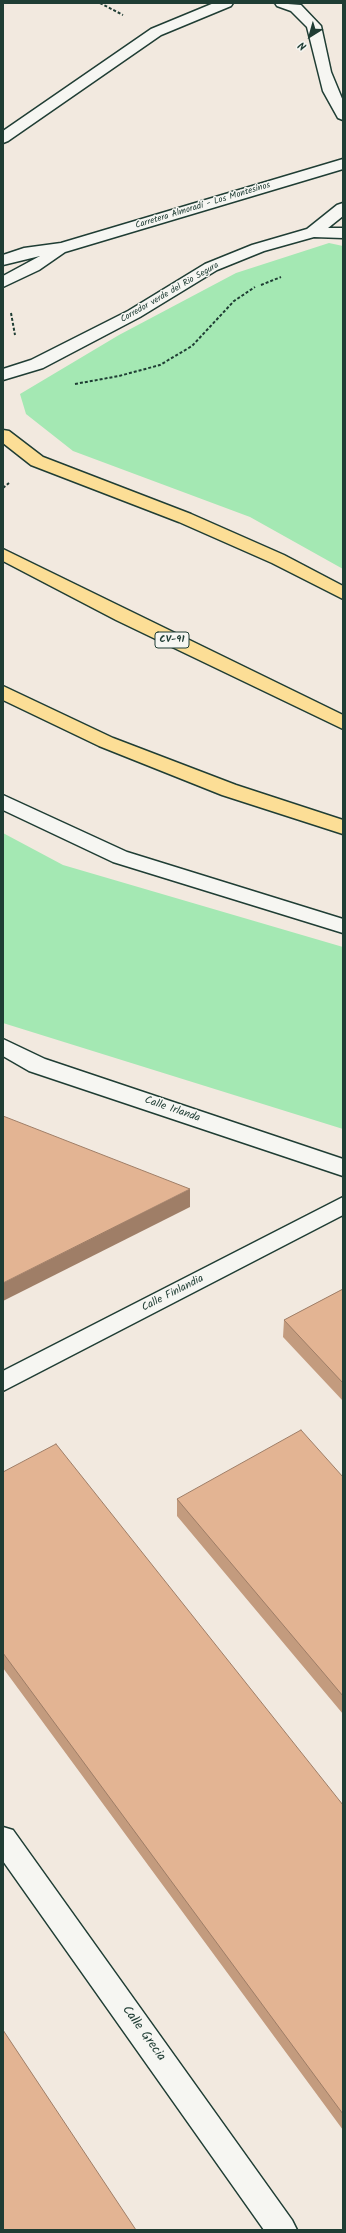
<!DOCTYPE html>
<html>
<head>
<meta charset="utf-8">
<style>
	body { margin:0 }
	#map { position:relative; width:346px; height:2233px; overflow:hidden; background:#f2e9df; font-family:Kalam,sans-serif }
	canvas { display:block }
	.frame { position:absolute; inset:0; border:4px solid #1f3d34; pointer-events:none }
	.north { position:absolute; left:290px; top:16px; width:40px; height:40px; -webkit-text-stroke:3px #f6f6f2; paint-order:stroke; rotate:217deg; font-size:11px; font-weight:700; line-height:16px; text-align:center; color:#1f3d34 }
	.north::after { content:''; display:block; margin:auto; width:14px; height:18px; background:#1f3d34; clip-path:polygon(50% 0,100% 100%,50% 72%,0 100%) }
</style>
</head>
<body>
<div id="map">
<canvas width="346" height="2233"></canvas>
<div class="frame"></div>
<div class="north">N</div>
</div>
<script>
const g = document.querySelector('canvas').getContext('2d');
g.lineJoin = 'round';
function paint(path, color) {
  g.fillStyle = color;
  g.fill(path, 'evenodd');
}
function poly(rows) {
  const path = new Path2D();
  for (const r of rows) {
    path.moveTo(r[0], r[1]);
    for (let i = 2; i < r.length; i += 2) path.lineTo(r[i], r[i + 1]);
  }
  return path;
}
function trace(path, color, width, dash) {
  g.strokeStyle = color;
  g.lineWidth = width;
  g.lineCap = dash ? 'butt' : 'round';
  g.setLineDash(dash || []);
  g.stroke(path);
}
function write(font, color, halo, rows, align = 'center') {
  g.font = font + ' Kalam,sans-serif';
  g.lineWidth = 3;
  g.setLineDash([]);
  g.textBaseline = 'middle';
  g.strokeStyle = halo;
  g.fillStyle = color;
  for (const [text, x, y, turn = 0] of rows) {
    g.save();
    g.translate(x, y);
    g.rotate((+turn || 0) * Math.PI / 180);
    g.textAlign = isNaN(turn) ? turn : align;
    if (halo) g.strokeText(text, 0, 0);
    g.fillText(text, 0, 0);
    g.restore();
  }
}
paint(poly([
	[329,243,343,246,343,569,250,517,73,451,26,414,20,394,119,335,236,273],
	[3,833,63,865,343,947,343,1129,3,1023]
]), '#a4e8b3');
const lane = poly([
	[275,3,301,5,321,26,331,72,343,101,343,120,338,118,323,91,307,27,291,11,277,6,275,3],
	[343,203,343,216,328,228,343,228,343,238,314,237,264,251,217,270,140,317,43,368,3,380,3,369,31,360,128,311,205,264,252,245,307,229,337,205,343,203]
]);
const street = poly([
	[214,3,233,3,231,6,161,35,8,141,3,143,3,131,151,29,214,3],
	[3,795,127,852,343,919,343,933,113,862,3,810,3,795],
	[3,1039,45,1059,343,1159,343,1176,29,1071,3,1056,3,1039],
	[343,1197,343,1215,3,1391,3,1371,343,1197],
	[3,1827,13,1830,292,2220,297,2230,264,2230,3,1861,3,1827]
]);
const secondary = poly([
	[343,159,343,169,65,252,39,270,3,287,3,276,40,256,3,265,3,255,24,248,61,243,343,159]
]);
const primary = poly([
	[3,430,9,431,43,457,191,514,284,555,343,586,343,599,272,563,179,522,31,465,3,443,3,430],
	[3,549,343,715,343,729,116,620,3,561,3,549],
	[3,686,113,738,236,785,343,820,343,834,222,795,99,746,3,700,3,686]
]);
trace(lane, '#1f3d34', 3);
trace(street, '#1f3d34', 3);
trace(secondary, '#1f3d34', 3);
trace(primary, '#1f3d34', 3);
trace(poly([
	[100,3,123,15],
	[261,285,281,277],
	[11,313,15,335],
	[75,384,119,376,160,365,192,346,234,301,255,287],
	[3,488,9,483]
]), '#1f3d34', 2, [3, 2]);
paint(lane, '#f6f6f2');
paint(street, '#f6f6f2');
paint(secondary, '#f6f6f2');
paint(primary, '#fcde96');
paint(poly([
	[343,1289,343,1401,283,1337,284,1320],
	[3,1472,343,1805,343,2130,3,1668],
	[343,1477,343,1714,177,1516,177,1499]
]), '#c39b7e');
paint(poly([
	[190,1189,190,1207,3,1301,3,1283]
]), '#9f7e67');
const building = poly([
	[3,1116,190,1189,3,1283,3,1116],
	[343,1289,343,1383,284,1320,343,1289],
	[301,1430,343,1477,343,1696,177,1499,301,1430],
	[56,1444,343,1805,343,2114,3,1653,3,1472,56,1444],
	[3,2030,136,2230,3,2230,3,2030]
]);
paint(building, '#e3b493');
trace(building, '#9f7e67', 1);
write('9px', '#1f3d34', '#f6f6f2', [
	["Carretera Almoradí - Los Montesinos",203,206,-17],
	["Corredor verde del Rio Segura",170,293,-30]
]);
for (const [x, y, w] of [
	[172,640,34]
]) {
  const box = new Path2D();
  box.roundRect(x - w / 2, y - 8, w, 16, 3);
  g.fillStyle = '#f6f6f2';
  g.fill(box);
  trace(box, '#1f3d34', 1);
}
write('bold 10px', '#1f3d34', null, [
	["CV-91",172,640]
]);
write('11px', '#1f3d34', '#f6f6f2', [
	["Calle Irlanda",172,1110,19],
	["Calle Finlandia",173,1294,-27]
]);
write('13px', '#1f3d34', '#f6f6f2', [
	["Calle Grecia",143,2034,54]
]);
</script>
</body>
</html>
